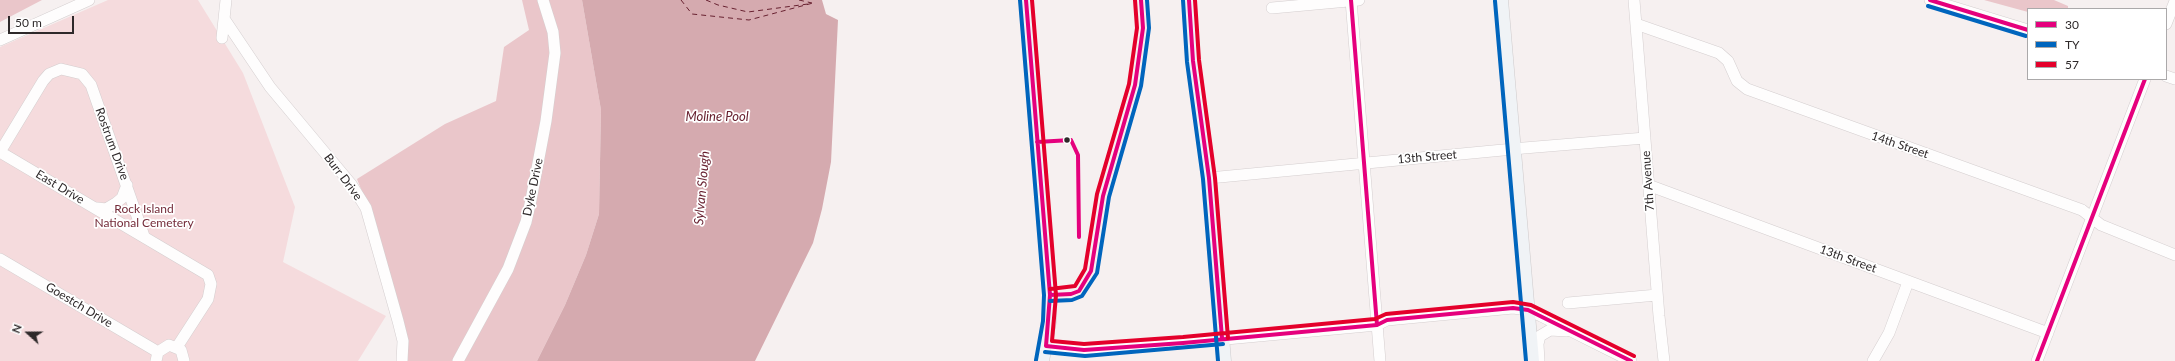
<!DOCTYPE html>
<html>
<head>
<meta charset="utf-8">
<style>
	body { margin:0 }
	#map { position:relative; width:2175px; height:361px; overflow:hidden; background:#f6f0f0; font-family:Lato,sans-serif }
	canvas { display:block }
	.legend { position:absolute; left:2027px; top:8px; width:140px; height:72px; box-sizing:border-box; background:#fff; border:1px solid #aba9aa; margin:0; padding:5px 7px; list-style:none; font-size:12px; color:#2e292a }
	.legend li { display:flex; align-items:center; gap:8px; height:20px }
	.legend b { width:20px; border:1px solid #aba9aa }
	.north { position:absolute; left:8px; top:313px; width:40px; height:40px; -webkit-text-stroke:3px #fff; paint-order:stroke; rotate:291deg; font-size:11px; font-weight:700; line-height:16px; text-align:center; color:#2e292a }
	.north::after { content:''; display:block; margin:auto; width:14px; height:18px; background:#2e292a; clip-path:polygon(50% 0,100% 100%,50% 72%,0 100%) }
	.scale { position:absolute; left:8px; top:16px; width:66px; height:18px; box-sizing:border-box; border:2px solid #2e292a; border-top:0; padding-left:5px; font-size:12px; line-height:14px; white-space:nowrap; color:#2e292a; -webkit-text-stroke:3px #fff; paint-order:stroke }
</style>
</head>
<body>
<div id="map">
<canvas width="2175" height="361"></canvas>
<ul class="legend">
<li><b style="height:5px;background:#e5007d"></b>30</li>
<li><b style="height:5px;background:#0065bd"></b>TY</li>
<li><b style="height:5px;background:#e4002b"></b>57</li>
</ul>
<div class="north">N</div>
<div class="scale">50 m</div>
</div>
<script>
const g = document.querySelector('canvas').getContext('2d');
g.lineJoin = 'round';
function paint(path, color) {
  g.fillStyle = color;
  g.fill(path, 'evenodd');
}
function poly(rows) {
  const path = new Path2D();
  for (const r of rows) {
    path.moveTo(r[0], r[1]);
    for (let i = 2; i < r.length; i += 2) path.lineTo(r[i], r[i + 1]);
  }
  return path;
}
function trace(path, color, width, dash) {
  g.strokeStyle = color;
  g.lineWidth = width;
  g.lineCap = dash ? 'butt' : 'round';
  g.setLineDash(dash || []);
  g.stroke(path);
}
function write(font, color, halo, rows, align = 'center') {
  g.font = font + ' Lato,sans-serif';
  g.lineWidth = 3.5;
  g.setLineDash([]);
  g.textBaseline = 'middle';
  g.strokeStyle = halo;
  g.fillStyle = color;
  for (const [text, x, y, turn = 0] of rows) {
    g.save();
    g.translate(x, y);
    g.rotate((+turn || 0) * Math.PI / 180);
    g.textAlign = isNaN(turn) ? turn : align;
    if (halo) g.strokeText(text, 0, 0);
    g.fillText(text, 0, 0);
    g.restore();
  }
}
paint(poly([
	[108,0,198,0,243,73,295,207,283,262,386,316,358,361,0,361,0,47]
]), '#f5dbdd');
paint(poly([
	[0,0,42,0,0,22],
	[522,0,582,0,601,110,599,214,586,255,565,305,537,361,403,361,377,230,357,179,445,124,496,101,504,47,529,30],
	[1984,0,2054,0,2068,6,2068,9,2028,9,2028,12]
]), '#eac6ca');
paint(poly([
	[582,0,822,0,826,14,838,20,831,162,822,209,813,243,755,361,537,361,565,305,586,255,599,214,601,110]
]), '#d5aaaf');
trace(poly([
	[681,0,692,14,749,20,813,3],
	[706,0,718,5,748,12,808,4],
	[799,0,812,3]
]), '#682130', 1, [5, 4]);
const minor = poly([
	[1351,0,1380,361],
	[1634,0,1659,316,1664,361],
	[1930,0,2028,30],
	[1272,8,1359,0],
	[225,20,270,87,351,184,366,208,398,321,403,341,402,361],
	[1636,24,1719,53,1728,61,1737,81,1747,89,2082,210,2101,225,2175,255],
	[2166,24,2175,1],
	[222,38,226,0],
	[0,40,89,0],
	[2166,76,2175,79],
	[0,152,208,275,211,284,208,299,177,347],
	[0,152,43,81,49,74,61,69,82,74,91,85,144,236],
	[1209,178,1524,148,1645,138],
	[1648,185,2048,333],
	[97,208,106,209,116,203,122,198,127,185],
	[0,259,158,352],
	[1568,303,1657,295],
	[1046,346,1084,350,1183,343,1377,325,1387,320,1513,308,1528,310,1541,316,1631,361],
	[156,361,158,352,169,345,181,350,184,361],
	[458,361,508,269,526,222,531,200,546,121,555,53,553,32,543,0],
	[1539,361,1538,344,1540,336,1550,330,1567,331],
	[1873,361,1889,333,1908,282],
	[2037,361,2145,79]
]);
const major = poly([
	[1026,0,1050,295,1049,322,1042,361],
	[1189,0,1193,61,1209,178,1224,361],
	[1501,0,1532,361]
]);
trace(minor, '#d4cecf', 12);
trace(major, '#cecacb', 15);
trace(minor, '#fefdfd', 11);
trace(major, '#f0f3f6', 14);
trace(poly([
	[1026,0,1050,295,1046,346,1084,350,1183,343,1377,325,1387,320,1513,308,1528,310,1631,361],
	[1189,0,1193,61,1209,178,1222,338],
	[1351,0,1377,325],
	[1930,0,2028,30],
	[1037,142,1071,140,1078,155,1079,237],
	[1050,295,1071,294,1079,291,1091,271,1103,196,1135,85,1143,28,1141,0],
	[2037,361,2145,79]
]), '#e5007d', 4);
trace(poly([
	[1020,0,1044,295,1043,321,1036,360],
	[1183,0,1187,62,1203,179,1218,361],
	[1495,1,1526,361],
	[1928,6,2026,36],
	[1050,301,1072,300,1082,296,1097,273,1109,197,1141,86,1149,28,1147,0],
	[1045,352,1085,356,1223,344]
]), '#0065bd', 4);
trace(poly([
	[1032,0,1056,295,1052,341,1084,344,1183,337,1375,319,1386,314,1513,302,1531,305,1634,356],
	[1195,0,1199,60,1215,178,1228,338],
	[1050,289,1075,286,1085,269,1097,194,1129,84,1137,28,1135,0]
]), '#e4002b', 4);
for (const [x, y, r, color] of [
	[1067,140,3.5,"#2e292a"]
]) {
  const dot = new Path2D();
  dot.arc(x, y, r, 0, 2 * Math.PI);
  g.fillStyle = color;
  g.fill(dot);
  trace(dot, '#fff', 1.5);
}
write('12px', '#2e292a', '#fff', [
	["Rostrum Drive",112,144,70],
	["14th Street",1900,145,19],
	["13th Street",1427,157,-5],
	["Burr Drive",343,177,53],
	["7th Avenue",1648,181,-94],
	["East Drive",60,187,31],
	["Dyke Drive",533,187,-78],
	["13th Street",1848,259,20],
	["Goestch Drive",79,305,31]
]);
write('12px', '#742b39', '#fff', [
	["Rock Island",144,209],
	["National Cemetery",144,223]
]);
write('italic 13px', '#682130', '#fff', [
	["Moline Pool",717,117],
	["Sylvan Slough",702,188,-85]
]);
</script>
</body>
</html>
